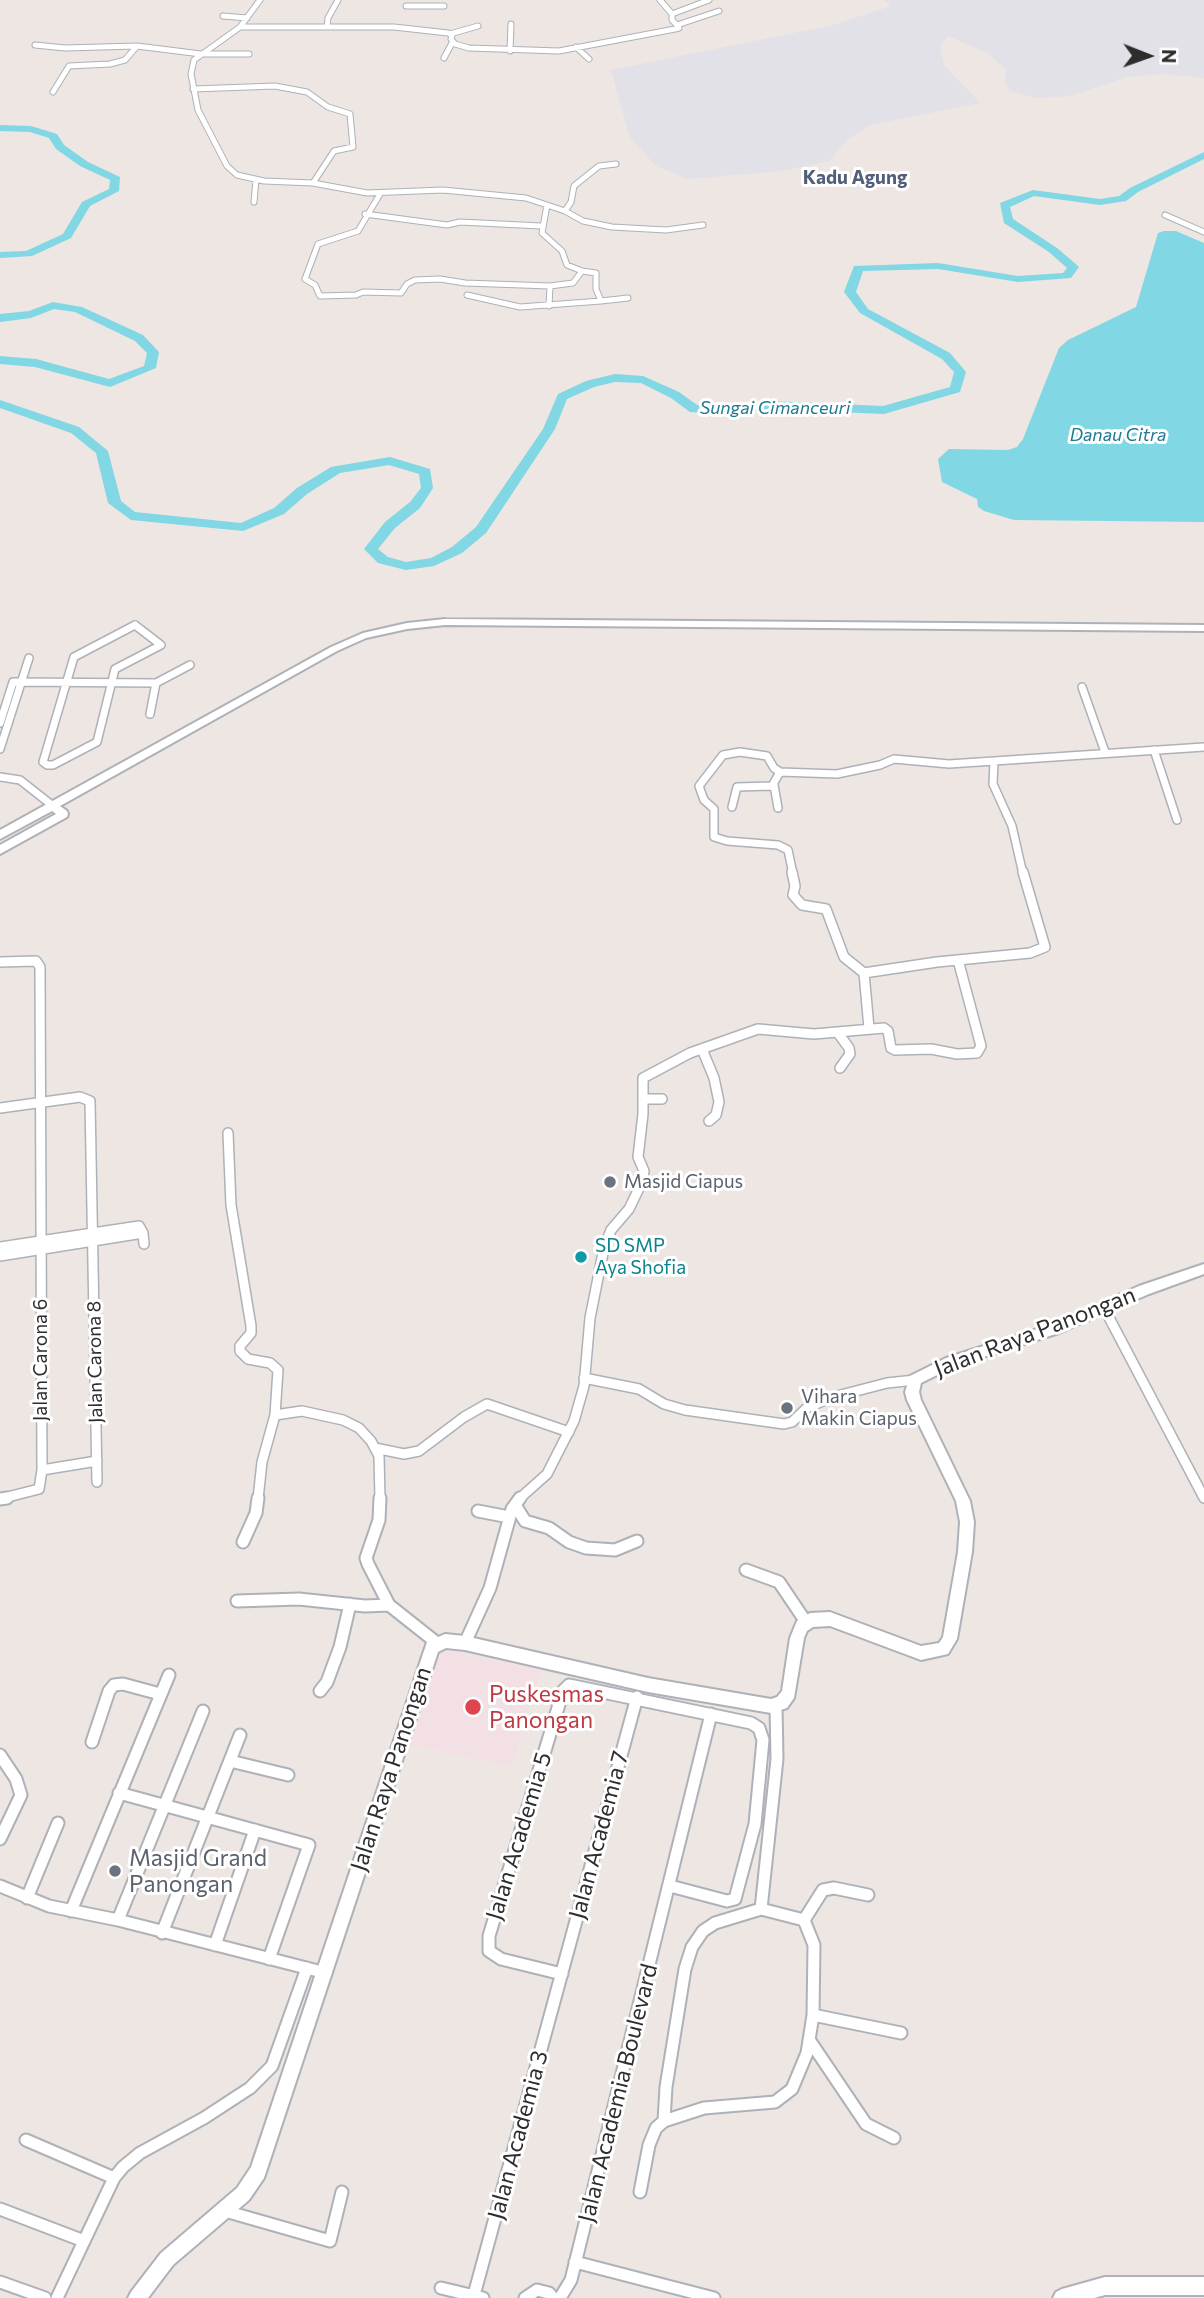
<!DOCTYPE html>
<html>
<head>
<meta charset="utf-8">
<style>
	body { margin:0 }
	#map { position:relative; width:1204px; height:2298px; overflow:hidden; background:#ede6e2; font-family:Commissioner,sans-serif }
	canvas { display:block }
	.north { position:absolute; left:1113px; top:21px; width:70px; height:70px; -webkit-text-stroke:5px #fff; paint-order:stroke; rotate:91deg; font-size:19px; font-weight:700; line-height:28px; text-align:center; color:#2d2d2d }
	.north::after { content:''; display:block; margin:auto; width:24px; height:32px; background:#2d2d2d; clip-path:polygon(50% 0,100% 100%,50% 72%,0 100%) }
</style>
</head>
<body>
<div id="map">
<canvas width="1204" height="2298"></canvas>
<div class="north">N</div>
</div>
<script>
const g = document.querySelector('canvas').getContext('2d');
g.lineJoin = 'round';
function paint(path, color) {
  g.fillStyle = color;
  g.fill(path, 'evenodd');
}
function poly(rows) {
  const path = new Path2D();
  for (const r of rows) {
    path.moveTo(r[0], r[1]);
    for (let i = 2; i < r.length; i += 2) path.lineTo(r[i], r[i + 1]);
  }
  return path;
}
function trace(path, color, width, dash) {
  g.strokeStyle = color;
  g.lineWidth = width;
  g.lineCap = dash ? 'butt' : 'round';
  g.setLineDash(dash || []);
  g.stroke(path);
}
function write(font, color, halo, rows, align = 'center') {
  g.font = font + ' Commissioner,sans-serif';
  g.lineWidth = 6;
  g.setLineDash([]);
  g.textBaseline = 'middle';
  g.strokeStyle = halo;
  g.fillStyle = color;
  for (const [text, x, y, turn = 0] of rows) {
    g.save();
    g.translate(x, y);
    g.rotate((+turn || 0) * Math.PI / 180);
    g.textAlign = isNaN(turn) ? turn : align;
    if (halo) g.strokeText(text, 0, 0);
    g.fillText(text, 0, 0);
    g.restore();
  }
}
paint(poly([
	[884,0,1204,0,1204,78,1162,74,1127,77,1070,96,1036,98,1010,91,1005,82,1006,69,987,53,948,36,940,47,944,65,980,103,870,125,847,140,829,161,782,171,688,179,656,166,630,138,611,70,833,25,891,6]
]), '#e2e1e7');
paint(poly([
	[443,1650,540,1670,512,1767,406,1744,434,1655]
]), '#f2e0e4');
paint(poly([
	[1164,231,1176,231,1204,243,1204,522,1014,520,984,511,978,507,977,499,942,482,938,459,949,449,1008,450,1017,447,1023,439,1059,348,1068,340,1136,307,1158,233]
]), '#81d7e3');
paint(poly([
	[0,125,31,126,57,134,64,145,88,162,120,177,119,191,90,206,71,238,32,256,0,258,0,252,26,251,63,234,82,202,109,189,110,180,80,166,56,149,49,138,30,132,0,131,0,125],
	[1204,152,1204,159,1138,192,1126,201,1100,205,1034,196,1010,207,1013,219,1057,248,1077,265,1079,267,1071,278,1018,282,938,269,863,271,856,292,868,309,950,353,966,372,960,392,884,414,769,409,719,414,690,412,671,398,641,383,615,382,594,387,567,399,555,429,486,533,462,553,434,566,406,570,378,563,364,549,385,522,410,502,421,488,419,474,389,465,340,473,307,494,284,514,243,531,131,520,108,503,96,453,71,433,0,408,0,400,79,427,108,451,121,501,135,512,241,523,274,508,297,488,331,467,390,457,430,469,433,488,420,508,395,528,378,549,388,557,406,562,431,558,452,547,476,527,543,429,558,394,586,381,615,374,643,376,679,392,697,405,719,406,769,401,883,406,950,387,954,372,942,359,860,313,844,292,854,266,938,263,1018,276,1063,273,1067,268,1049,252,1004,223,1000,203,1033,190,1100,199,1119,196,1130,188,1204,152],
	[53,302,82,307,143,335,159,352,156,368,110,387,35,367,0,364,0,356,36,359,109,379,144,366,147,353,135,341,75,312,54,309,31,318,0,322,0,314,29,311,53,302]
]), '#81d7e3');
const streetFar3 = poly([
	[260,0,240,27,194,60,191,74,198,110,227,166,237,175,264,181,313,183,367,193,443,190,526,198,565,211,583,221,612,227,666,230,703,225],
	[660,0,672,14],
	[406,6,444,6],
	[223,16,247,18],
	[677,25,672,20,672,14,709,0],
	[240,27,394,27,448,33,452,35,451,39,455,44,469,48,559,51,675,29,679,28,677,25,719,11],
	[327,27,328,18,338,0],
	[450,34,478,26],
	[35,45,65,48,137,46],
	[576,47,589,59],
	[510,51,511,24],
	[444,58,452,43],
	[193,89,275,86,307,92,328,107,350,114,353,147,334,151,313,183],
	[53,92,69,66,110,64,125,60,137,46,201,54,249,54],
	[380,194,358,231,318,244,305,279,315,285,320,296,356,295,363,292,401,293,407,284,415,280,440,279,465,283,550,286,549,306],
	[254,202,256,180],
	[547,205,542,233,562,251,567,265,582,271,573,283,550,286],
	[565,211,571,202,574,186,599,166,616,164],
	[365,214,447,225,460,222,541,226],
	[1165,215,1204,232],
	[582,271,596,273,596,289,601,301,628,298],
	[467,295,520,307,601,301]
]);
const streetFar2 = poly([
	[135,625,161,645,115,669,97,742,53,765,47,765,43,762,74,657,135,625],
	[1082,687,1105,752],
	[150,714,156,683,190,665],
	[0,723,13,682,156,683],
	[0,749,29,658],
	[1154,750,1177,820],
	[994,761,993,784,1012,826,1023,874],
	[994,761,1204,747],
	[0,777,20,780,53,806],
	[774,785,778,808],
	[732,807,737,787,772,786,780,772],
	[793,874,788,850,778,845,727,841,714,837,714,809,704,800,699,786,723,755,740,752,767,756,774,768,780,772,837,774,880,765,894,759,949,764,994,761]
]);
const streetFar1 = poly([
	[792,872,795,886,793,895,802,905,826,909,844,957,864,973,937,962,1030,953,1045,947,1023,872],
	[0,962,36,961,40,967,42,1470,39,1489,0,1499],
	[864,973,869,1028],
	[838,1033,849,1048,850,1054,840,1068],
	[702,1049,714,1078,719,1102,716,1115,709,1121],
	[643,1099,662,1099],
	[0,1108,80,1097,90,1101,97,1482],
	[228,1133,231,1205,251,1326,251,1333,240,1346,240,1351,248,1359,270,1363,278,1370,275,1415,302,1411,343,1420,359,1428,371,1441,379,1456,380,1499],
	[143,1233,144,1244],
	[0,1247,139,1226,143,1233],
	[0,1256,143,1233],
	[1104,1308,1204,1498],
	[584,1378,639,1389,664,1404,685,1410,784,1424,792,1422,808,1407,833,1397,887,1383,915,1380],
	[375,1448,404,1454,419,1451,464,1417,487,1404,569,1432],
	[42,1470,97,1461],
	[258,1499,262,1462,275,1415],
	[519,1499,547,1474,574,1421,584,1386,590,1318,604,1248,611,1230,629,1209,642,1182,644,1171,638,1157,643,1114,643,1078,690,1053,758,1029,814,1034,884,1028,888,1031,891,1048,895,1050,931,1049,957,1054,977,1053,981,1046,958,960]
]);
const street = poly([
	[380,1498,379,1520,366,1558,368,1564,389,1605,437,1643],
	[0,1499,7,1498],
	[515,1505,525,1521,549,1528,569,1542,586,1548,615,1550,637,1541],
	[478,1511,509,1517],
	[243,1542,256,1513,258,1498],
	[746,1570,779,1582,806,1622],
	[237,1601,299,1599,365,1606,389,1605],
	[465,1643,490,1588,512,1509,520,1498],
	[320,1691,327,1682,340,1647,350,1604],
	[92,1742,109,1691,114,1685,123,1684,160,1694],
	[0,1755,16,1779,21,1795,0,1839],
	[230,1761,288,1775],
	[119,1793,309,1845,269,1959],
	[0,1886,49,1906,118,1920,326,1973],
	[27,1898,58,1823],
	[761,1909,777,1759,776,1706],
	[761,1909,804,1920,814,1945,813,2015,807,2053,792,2089,775,2102,704,2108,664,2121,666,2087,685,1969,692,1947,703,1931,715,1923,761,1909],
	[71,1911,169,1675],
	[118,1920,203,1711],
	[804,1920,823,1890,834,1888,868,1895],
	[162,1933,240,1735],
	[215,1945,255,1830],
	[562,1974,501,1959,489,1951,489,1936,563,1691,569,1685,751,1723,759,1728,763,1740,755,1824,735,1899,727,1901,670,1886],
	[813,2015,901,2033],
	[810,2041,866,2124,894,2138],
	[26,2140,114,2178],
	[640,2192,649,2145,656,2128,664,2121],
	[0,2209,84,2241],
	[225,2211,330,2241,342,2192],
	[575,2262,714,2298],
	[0,2282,45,2298],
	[441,2288,483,2298],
	[474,2295,637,1697],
	[57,2298,114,2178,123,2167,140,2153,204,2118,250,2088,272,2066,307,1968],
	[525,2298,537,2290,549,2293,553,2298],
	[560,2298,571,2280,711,1714]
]);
const secondary = poly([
	[445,619,1204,625,1204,631,445,625,407,629,366,638,337,651,60,806,67,811,68,814,67,817,0,854,0,845,56,814,52,811,0,839,0,830,331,647,363,633,407,623,445,619],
	[1204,1264,1204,1274,1149,1294,1059,1333,955,1366,921,1383,919,1392,921,1400,970,1501,974,1522,972,1552,957,1639,948,1654,921,1660,830,1626,813,1627,807,1631,804,1638,794,1698,787,1708,771,1713,648,1692,465,1650,446,1648,438,1652,264,2178,249,2200,173,2265,148,2298,128,2298,131,2292,161,2253,237,2188,251,2167,427,1642,445,1634,465,1636,648,1678,771,1699,777,1697,782,1691,790,1638,797,1621,810,1613,830,1612,921,1646,939,1643,943,1637,958,1552,960,1522,956,1501,907,1400,905,1392,910,1376,946,1358,1050,1325,1139,1286,1204,1264],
	[1105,2277,1204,2277,1204,2295,1105,2295,1094,2298,1053,2298,1056,2292,1062,2289,1105,2277]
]);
trace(streetFar3, '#aeb1b8', 7);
trace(streetFar2, '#aeb1b8', 10);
trace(streetFar1, '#aeb1b8', 12);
trace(street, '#aeb1b8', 15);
trace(secondary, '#aeb1b8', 4);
trace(streetFar3, '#fff', 5);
trace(streetFar2, '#fff', 7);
trace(streetFar1, '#fff', 9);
trace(street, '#fff', 11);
paint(secondary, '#fff');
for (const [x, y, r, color] of [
	[610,1182,7,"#6b7280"],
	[581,1257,7,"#0f9aa8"],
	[787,1408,7,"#6b7280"],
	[473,1707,9,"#e0444e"],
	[115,1871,7,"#6b7280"]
]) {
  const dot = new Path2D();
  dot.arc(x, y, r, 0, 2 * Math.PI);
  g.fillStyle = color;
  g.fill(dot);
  trace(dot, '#fff', 2.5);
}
write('italic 18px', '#1d7a92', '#fff', [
	["Sungai Cimanceuri",775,408],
	["Danau Citra",1118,435]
]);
write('bold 19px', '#525f7a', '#fff', [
	["Kadu Agung",855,178]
]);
write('19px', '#5b616d', '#fff', [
	["Masjid Ciapus",624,1182],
	["Vihara",801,1397],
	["Makin Ciapus",801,1419]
], 'left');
write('19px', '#0d838f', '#fff', [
	["SD SMP",595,1246],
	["Aya Shofia",595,1268]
], 'left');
write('19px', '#2d2d2d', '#fff', [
	["Jalan Carona 6",41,1360,-90],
	["Jalan Carona 8",95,1362,-91]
]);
write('23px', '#2d2d2d', '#fff', [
	["Jalan Raya Panongan",1035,1332,-21],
	["Jalan Raya Panongan",391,1769,-72],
	["Jalan Academia 7",599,1835,-75],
	["Jalan Academia 5",519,1836,-73],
	["Jalan Academia Boulevard",618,2093,-76],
	["Jalan Academia 3",518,2135,-75]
]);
write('23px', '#be3a42', '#fff', [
	["Puskesmas",489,1694],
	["Panongan",489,1720]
], 'left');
write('23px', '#5b616d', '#fff', [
	["Masjid Grand",129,1858],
	["Panongan",129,1884]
], 'left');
</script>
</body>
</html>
